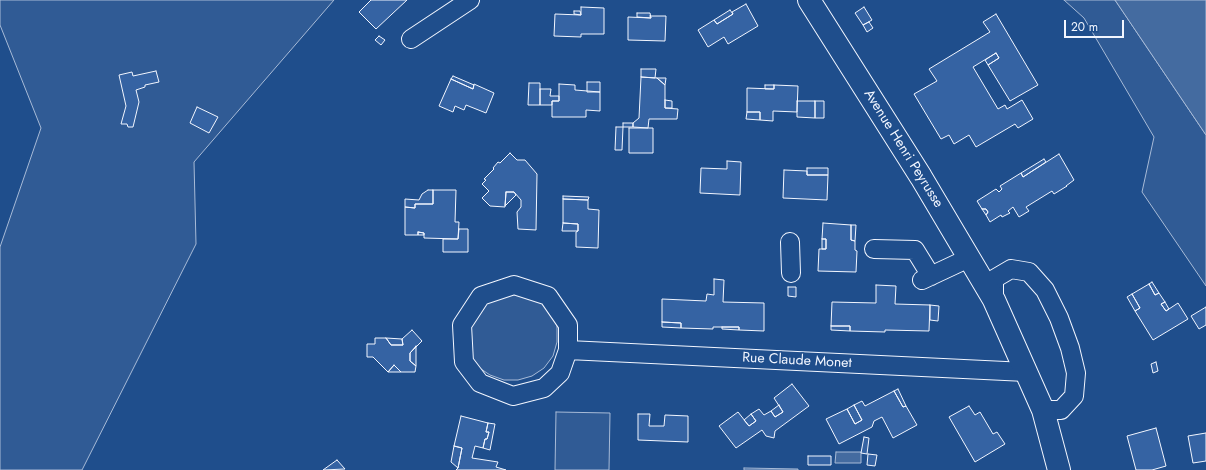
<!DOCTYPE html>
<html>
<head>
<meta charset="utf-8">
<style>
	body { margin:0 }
	#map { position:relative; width:1206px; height:470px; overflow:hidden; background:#1f4e8c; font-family:Jost,sans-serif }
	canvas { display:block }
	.scale { position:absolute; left:1064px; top:20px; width:60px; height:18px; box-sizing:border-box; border:2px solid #f2f6ff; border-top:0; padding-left:5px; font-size:12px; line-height:14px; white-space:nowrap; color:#f2f6ff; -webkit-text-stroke:3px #1f4e8c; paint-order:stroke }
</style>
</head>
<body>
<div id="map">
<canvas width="1206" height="470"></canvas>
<div class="scale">20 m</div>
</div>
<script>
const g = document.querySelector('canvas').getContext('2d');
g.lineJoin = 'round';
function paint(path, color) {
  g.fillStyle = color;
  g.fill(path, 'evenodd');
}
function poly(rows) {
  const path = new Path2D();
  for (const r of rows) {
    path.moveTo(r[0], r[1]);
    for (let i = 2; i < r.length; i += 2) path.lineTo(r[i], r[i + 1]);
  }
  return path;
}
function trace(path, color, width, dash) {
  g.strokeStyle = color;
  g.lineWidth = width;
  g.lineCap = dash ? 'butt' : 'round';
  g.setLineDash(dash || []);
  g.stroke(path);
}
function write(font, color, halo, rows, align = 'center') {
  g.font = font + ' Jost,sans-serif';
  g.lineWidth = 3;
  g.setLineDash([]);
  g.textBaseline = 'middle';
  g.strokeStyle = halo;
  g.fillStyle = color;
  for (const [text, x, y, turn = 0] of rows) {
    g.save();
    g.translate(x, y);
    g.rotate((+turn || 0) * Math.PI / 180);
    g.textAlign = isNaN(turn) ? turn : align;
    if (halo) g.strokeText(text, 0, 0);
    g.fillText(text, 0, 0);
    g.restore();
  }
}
const green = poly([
	[0,0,334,0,194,162,196,244,82,470,0,470,0,247,41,128,0,25,0,0],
	[1064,0,1115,0,1206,135,1206,286,1142,192,1154,137,1084,18,1064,0],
	[512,290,541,300,551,312,557,326,557,342,553,356,544,368,532,376,518,380,504,380,490,375,478,367,470,354,467,326,483,300,512,290],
	[556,412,610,413,609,470,555,470,556,412],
	[744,468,798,469,798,470,744,470,744,468]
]);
paint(green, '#305b95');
trace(green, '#a8bbd7', 1);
const water = poly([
	[1115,0,1206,0,1206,135,1115,0],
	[836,452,861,452,861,463,835,463,836,452]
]);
paint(water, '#446ba0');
trace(water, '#a8bbd7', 1);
const building = poly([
	[371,0,407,0,376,29,359,12,371,0],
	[746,4,758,26,728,44,724,37,708,47,698,30,714,20,717,24,733,14,732,12,746,4],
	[581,7,604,8,604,34,581,34,581,37,554,36,555,14,581,15,581,7],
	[864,7,872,20,863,25,855,13,864,7],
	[730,10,733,14,717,24,714,20,730,10],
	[574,11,580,11,581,15,574,14,574,11],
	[637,13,650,13,651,18,637,17,637,13],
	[996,14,1038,85,1010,101,988,65,999,58,996,53,973,67,998,109,1005,105,1007,109,1022,100,1033,119,1018,128,1015,124,976,147,969,135,954,144,949,135,941,139,914,94,937,81,929,69,990,32,983,22,996,14],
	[650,16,666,16,665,41,628,40,628,17,651,18,650,16],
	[869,22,873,28,867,32,863,25,869,22],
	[379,36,385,40,381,45,375,40,379,36],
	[996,53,999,58,988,65,985,60,996,53],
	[641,69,656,69,655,78,641,77,641,69],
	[156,71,159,82,145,85,145,87,136,90,139,102,133,127,128,127,127,124,121,124,126,106,119,75,132,72,133,76,156,71],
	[453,76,474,85,473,89,451,79,453,76],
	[641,77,657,78,665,85,665,108,678,109,677,119,649,119,648,128,633,127,633,123,639,118,641,77],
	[657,78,666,78,665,85,657,78],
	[451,79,473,89,474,84,494,93,486,113,466,105,464,110,455,106,453,112,439,106,451,79],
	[587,82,600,82,600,92,587,92,587,82],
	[529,83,540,83,540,105,528,105,529,83],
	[559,84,575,85,575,90,600,92,600,111,586,110,586,117,552,117,552,101,559,101,559,84],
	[765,85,774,85,774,89,765,89,765,85],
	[774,85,798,86,797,112,773,111,773,121,760,120,760,112,747,112,747,88,774,89,774,85],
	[540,89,551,89,550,96,559,96,559,101,552,101,552,105,540,105,540,89],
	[665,100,672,101,672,108,665,108,665,100],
	[797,101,815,101,815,118,797,117,797,101],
	[815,101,824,101,824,118,815,118,815,101],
	[197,107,218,117,209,133,190,123,197,107],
	[747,112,760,112,760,120,746,119,747,112],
	[623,123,633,123,633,127,623,127,623,123],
	[616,127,623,127,622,150,615,150,616,127],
	[629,128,653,128,653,153,629,153,629,128],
	[510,153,517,160,525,160,537,174,536,230,518,229,517,212,521,207,521,200,514,192,506,192,505,207,490,206,482,198,489,191,482,184,486,180,484,179,494,169,493,168,498,162,500,163,510,153],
	[1059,154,1074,180,1066,186,1067,186,1054,194,1052,191,1026,207,1029,211,1019,217,1013,207,1008,211,1010,213,1002,217,1001,215,990,222,986,215,988,212,986,209,982,209,977,201,996,189,999,192,1002,189,1000,186,1021,173,1023,177,1059,154],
	[1044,159,1046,162,1023,177,1021,173,1044,159],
	[727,161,741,162,740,195,700,193,701,168,727,169,727,161],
	[807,168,828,168,828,175,807,175,807,168],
	[784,170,807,171,807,175,828,175,827,200,783,198,784,170],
	[428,190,433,190,433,204,415,204,415,208,405,207,405,199,419,200,422,194,428,190],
	[433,190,456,190,455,222,459,222,458,239,424,238,424,233,418,232,418,235,405,235,405,207,415,208,415,204,433,204,433,190],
	[506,192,514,192,516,195,505,206,506,192],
	[563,196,589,197,588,200,563,199,563,196],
	[563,199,588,200,588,209,599,210,598,248,576,247,576,232,578,231,578,224,563,223,563,199],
	[982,209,986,209,988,212,986,215,982,209],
	[563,223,578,224,578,231,562,231,563,223],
	[823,223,851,225,851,240,855,241,855,250,857,251,856,272,818,271,819,249,826,249,826,239,822,239,823,223],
	[851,225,856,225,855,241,851,240,851,225],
	[459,229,468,229,468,252,443,252,443,239,458,239,459,229],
	[418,232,424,233,424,235,418,235,418,232],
	[822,239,826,239,826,249,822,249,822,239],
	[714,279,724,280,723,302,764,303,764,331,739,330,739,327,713,327,713,329,681,328,681,323,662,322,662,299,706,301,707,294,714,295,714,279],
	[1152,282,1159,293,1155,295,1149,284,1152,282],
	[1149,284,1155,295,1159,293,1165,302,1161,304,1166,311,1178,303,1188,319,1153,340,1135,311,1140,308,1132,294,1149,284],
	[876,285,896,286,895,304,930,305,929,331,885,330,885,332,850,331,850,326,831,326,832,302,876,303,876,285],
	[788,287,796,287,796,297,788,296,788,287],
	[1132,294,1140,308,1135,311,1127,297,1132,294],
	[1165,302,1169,309,1166,311,1161,304,1165,302],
	[930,305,939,306,938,321,930,320,930,305],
	[1206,307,1206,325,1199,329,1191,316,1206,307],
	[662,322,681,323,681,328,662,327,662,322],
	[831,326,850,326,850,331,831,330,831,326],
	[722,327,739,327,739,330,722,329,722,327],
	[412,330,422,341,410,353,410,361,416,366,415,372,401,372,394,365,388,372,373,357,367,357,367,344,375,344,375,338,386,338,391,345,403,345,402,339,412,330],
	[386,338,402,339,403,345,391,345,386,338],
	[416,346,416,366,410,361,410,353,416,346],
	[1156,362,1158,371,1153,373,1151,364,1156,362],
	[394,365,401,372,388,372,394,365],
	[792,384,809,406,775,431,774,438,766,436,762,430,736,448,719,426,738,412,749,426,756,421,751,414,759,409,764,415,771,411,775,417,783,412,774,398,792,384],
	[898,389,906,406,903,407,894,391,898,389],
	[894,391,903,407,906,406,917,425,893,438,882,417,874,421,872,427,839,444,826,419,847,409,855,424,862,420,854,405,862,401,865,406,894,391],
	[779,405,783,412,775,417,771,411,779,405],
	[854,405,862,420,855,424,847,409,854,405],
	[969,406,975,415,980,412,993,434,997,432,1005,444,975,462,949,417,969,406],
	[638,414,650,414,649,426,664,426,665,415,688,416,688,442,638,440,638,414],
	[751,414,756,421,749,426,744,420,751,414],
	[461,416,488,423,486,432,489,432,487,439,485,439,483,448,475,446,472,458,498,462,496,467,506,470,456,470,458,468,462,448,454,446,461,416],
	[488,423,495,424,490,450,483,448,485,439,487,439,489,432,486,432,488,423],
	[1156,428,1166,466,1152,470,1136,470,1127,436,1156,428],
	[1206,433,1206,461,1193,463,1188,436,1206,433],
	[864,437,869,438,867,454,861,453,864,437],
	[454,446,462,448,458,468,451,462,454,446],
	[868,454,877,455,875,466,867,465,868,454],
	[808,456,831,456,831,465,808,465,808,456],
	[337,460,345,469,323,470,337,460]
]);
paint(building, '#3563a3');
trace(building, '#f2f6ff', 1);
const minor = poly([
	[411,39,470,0],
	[790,242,791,273],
	[874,249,915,250,931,276],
	[922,280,969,258],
	[994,300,994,279,1011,269,1029,272,1045,290,1059,318,1070,348,1076,373,1074,396,1061,410,1043,410],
	[568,350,560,373,544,388,513,396,480,383,464,362,462,325,481,296,514,285,548,296,568,325,568,350,1026,372]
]);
const tertiary = poly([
	[809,0,921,177,994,300,1043,410,1059,470]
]);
trace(minor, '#f2f6ff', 20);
trace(tertiary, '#f2f6ff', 24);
trace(minor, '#1f4e8c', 18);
trace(tertiary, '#1f4e8c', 22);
write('14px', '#f2f6ff', '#1f4e8c', [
	["Avenue Henri Peyrusse",903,149,58],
	["Rue Claude Monet",797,361,3]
]);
</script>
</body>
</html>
